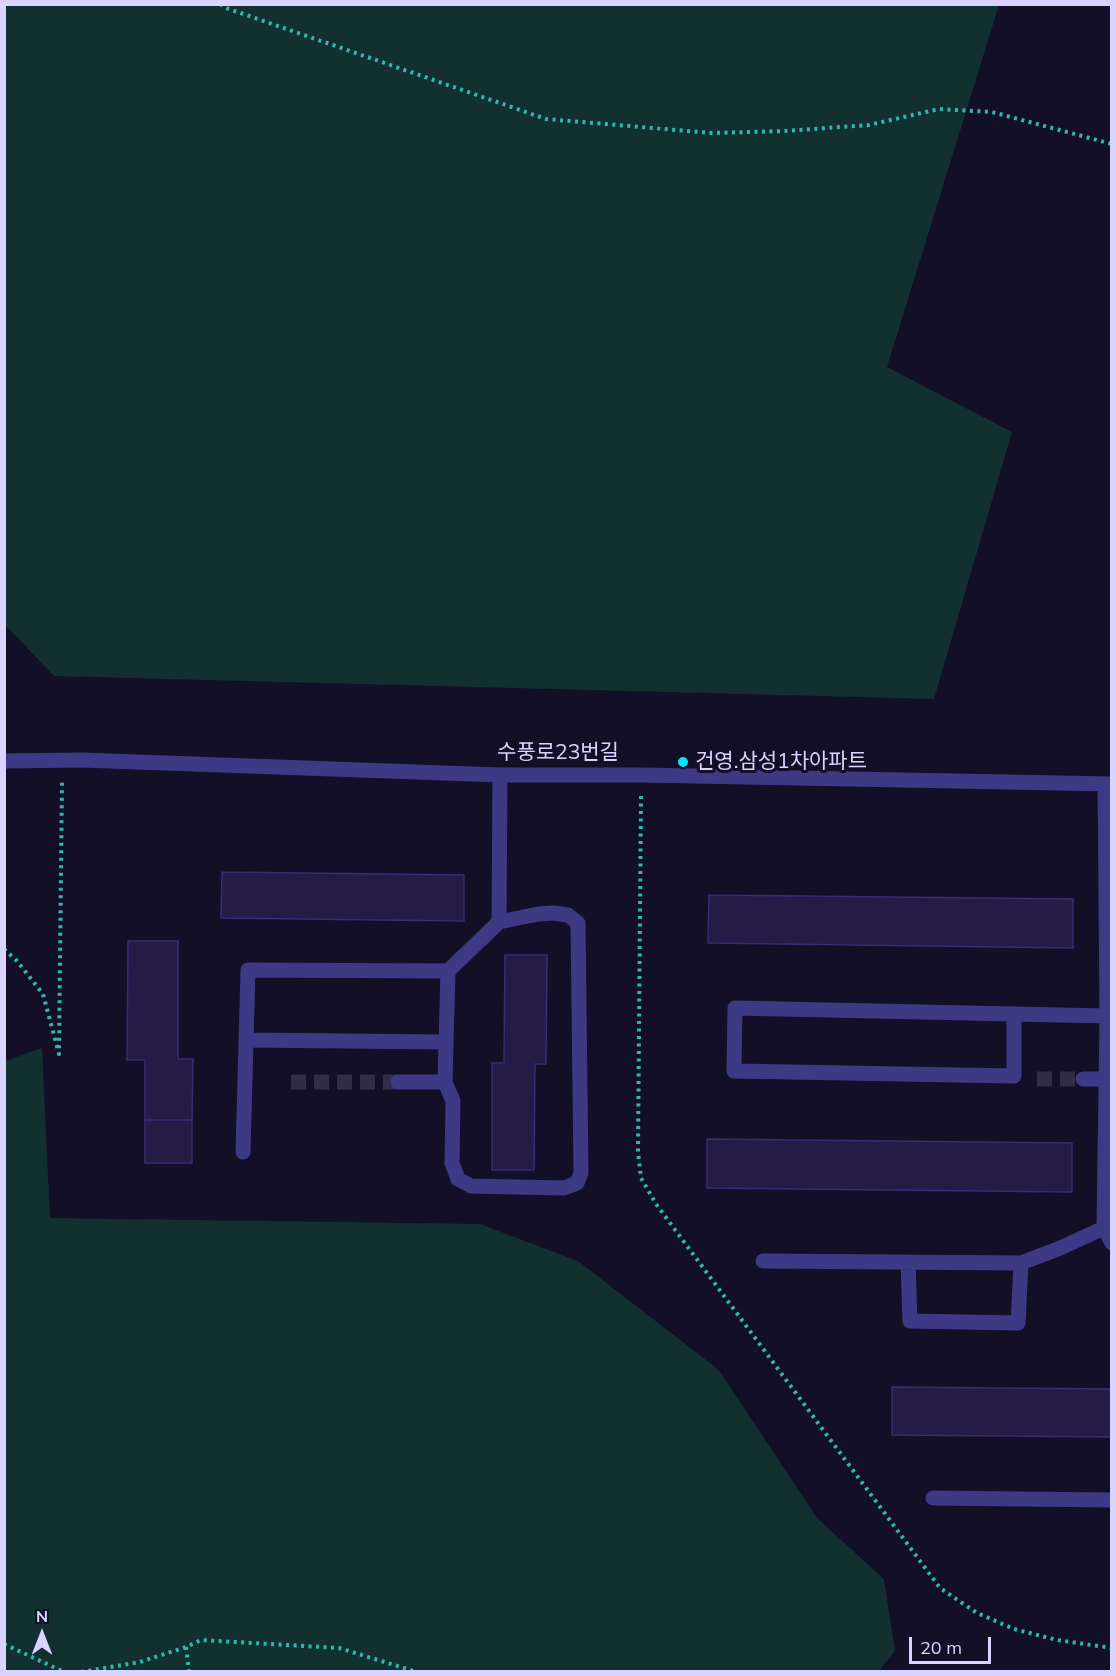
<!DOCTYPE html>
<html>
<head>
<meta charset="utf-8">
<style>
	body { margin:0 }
	#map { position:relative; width:1116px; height:1676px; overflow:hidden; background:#130f26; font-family:Mulish,sans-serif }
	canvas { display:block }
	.frame { position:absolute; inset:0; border:6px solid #d9d4ff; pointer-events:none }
	.north { position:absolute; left:12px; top:1604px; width:60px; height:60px; -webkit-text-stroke:4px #130f26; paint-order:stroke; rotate:0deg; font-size:16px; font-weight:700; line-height:24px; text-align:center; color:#d9d4ff }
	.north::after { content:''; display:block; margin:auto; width:21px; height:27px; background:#d9d4ff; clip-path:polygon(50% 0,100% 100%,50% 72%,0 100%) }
	.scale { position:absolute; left:909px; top:1637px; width:82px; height:27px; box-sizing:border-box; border:3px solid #d9d4ff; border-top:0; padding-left:8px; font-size:18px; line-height:21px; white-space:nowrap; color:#d9d4ff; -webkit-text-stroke:4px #130f26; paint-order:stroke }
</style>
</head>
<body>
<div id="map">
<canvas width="1116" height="1676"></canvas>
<div class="frame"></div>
<div class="north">N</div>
<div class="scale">20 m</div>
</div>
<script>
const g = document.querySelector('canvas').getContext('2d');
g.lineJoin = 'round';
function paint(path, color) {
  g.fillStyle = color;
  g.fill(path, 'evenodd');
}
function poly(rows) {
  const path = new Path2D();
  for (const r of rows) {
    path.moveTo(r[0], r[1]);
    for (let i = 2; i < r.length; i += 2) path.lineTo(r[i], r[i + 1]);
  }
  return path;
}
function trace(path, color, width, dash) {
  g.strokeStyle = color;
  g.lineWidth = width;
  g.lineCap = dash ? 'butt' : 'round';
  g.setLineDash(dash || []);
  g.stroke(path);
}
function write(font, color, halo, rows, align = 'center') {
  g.font = font + ' Mulish,"Noto Sans KR",sans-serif';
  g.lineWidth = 6;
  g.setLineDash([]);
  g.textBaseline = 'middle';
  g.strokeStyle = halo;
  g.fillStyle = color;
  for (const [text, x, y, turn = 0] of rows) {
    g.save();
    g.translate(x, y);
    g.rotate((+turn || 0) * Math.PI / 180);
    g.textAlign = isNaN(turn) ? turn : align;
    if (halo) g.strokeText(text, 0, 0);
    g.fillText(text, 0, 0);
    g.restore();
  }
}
paint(poly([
	[4,5,999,5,887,367,1012,432,934,699,54,676,5,625],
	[42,1048,50,1218,480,1224,578,1261,719,1370,817,1518,884,1579,895,1651,878,1672,5,1671,5,1061]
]), '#12302f');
const building = poly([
	[222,872,464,875,464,921,221,918,222,872],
	[709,895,1073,899,1073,948,708,943,709,895],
	[128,941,178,941,178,1059,193,1059,192,1120,145,1120,145,1060,127,1060,128,941],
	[505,955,547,955,546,1064,535,1064,534,1170,492,1170,492,1063,504,1063,505,955],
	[145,1120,192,1120,192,1163,145,1163,145,1120],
	[707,1139,1072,1143,1072,1192,707,1188,707,1139],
	[892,1387,1112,1389,1112,1437,892,1435,892,1387]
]);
paint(building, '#241b47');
trace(building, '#3b2d73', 1.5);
trace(poly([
	[1037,1079,1083,1079],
	[291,1082,398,1082]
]), '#312d47', 15, [15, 8]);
trace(poly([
	[220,4,226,8,546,119,712,133,785,131,869,125,939,109,992,112,1112,144],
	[641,796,638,1152,641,1178,656,1204,940,1588,977,1613,1014,1629,1057,1640,1112,1648],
	[4,949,17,961,43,994,59,1054,62,781],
	[4,1644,64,1672],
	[186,1647,189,1672],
	[81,1672,140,1662,186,1647,201,1640,339,1648,417,1672]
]), '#2fb8b0', 4, [3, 4.5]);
trace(poly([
	[4,761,82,760,500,775,641,775,1112,784],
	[1105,784,1107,1016,1104,1228,1112,1243],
	[499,922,538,914,553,913,568,915,578,923,581,1173,577,1183,564,1188,471,1186,458,1179,452,1163,453,1101,445,1082,448,971,499,922,500,775],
	[1014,1014,1014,1076,734,1071,735,1008,1107,1016],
	[246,1040,446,1042],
	[1083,1079,1106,1079],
	[398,1082,445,1082],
	[243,1152,248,970,448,971],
	[763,1261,1021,1263,1058,1249,1104,1228],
	[908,1262,910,1321,1018,1323,1021,1263],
	[933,1498,1112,1500]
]), '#3d3a85', 15);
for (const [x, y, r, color] of [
	[683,762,6,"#00e5ff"]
]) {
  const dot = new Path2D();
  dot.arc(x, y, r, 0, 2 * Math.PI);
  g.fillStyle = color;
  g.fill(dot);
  trace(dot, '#130f26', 2);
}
write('21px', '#d9d4ff', '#130f26', [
	["수풍로23번길",558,753]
]);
write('21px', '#d9d4ff', '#130f26', [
	["건영.삼성1차아파트",695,762]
], 'left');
</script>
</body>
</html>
